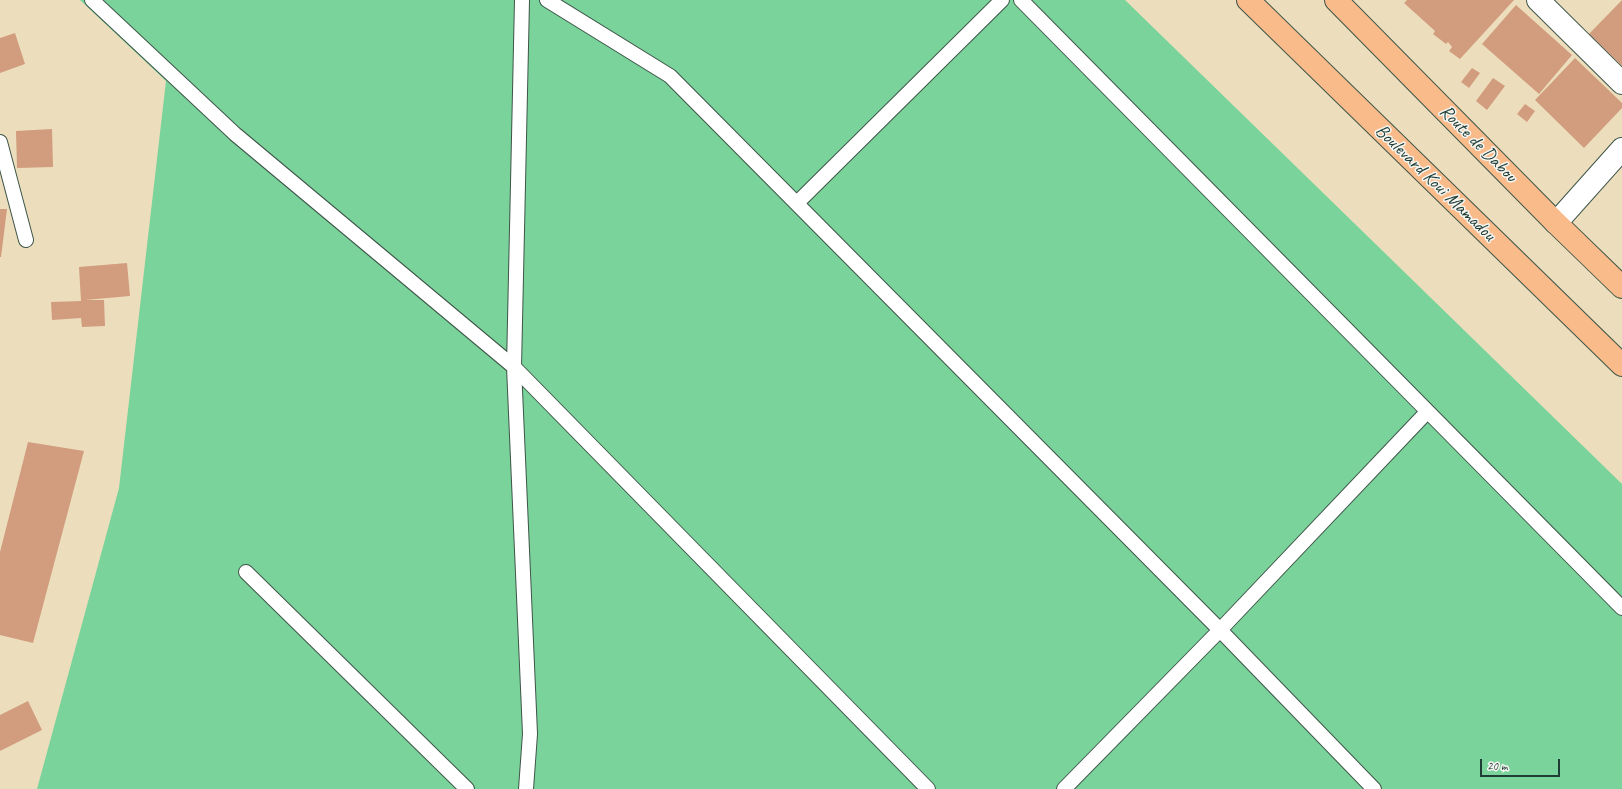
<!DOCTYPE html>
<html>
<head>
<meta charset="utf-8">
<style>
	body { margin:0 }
	#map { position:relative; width:1622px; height:789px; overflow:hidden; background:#ecdebc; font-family:Caveat,sans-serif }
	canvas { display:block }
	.scale { position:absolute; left:1480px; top:759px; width:80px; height:18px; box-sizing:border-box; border:2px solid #1f3d34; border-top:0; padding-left:5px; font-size:12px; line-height:14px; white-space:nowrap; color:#1f3d34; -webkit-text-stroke:3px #f6f6f2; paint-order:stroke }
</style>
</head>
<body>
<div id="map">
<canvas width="1622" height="789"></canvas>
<div class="scale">20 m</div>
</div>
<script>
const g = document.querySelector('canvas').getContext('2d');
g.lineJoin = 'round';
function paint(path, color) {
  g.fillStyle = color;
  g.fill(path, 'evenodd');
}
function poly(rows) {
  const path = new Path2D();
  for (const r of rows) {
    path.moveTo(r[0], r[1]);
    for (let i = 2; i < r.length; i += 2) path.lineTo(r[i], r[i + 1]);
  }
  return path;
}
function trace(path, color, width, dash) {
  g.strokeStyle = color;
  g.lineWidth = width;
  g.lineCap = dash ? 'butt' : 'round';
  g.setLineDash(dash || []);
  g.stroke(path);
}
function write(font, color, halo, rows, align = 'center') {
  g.font = font + ' Caveat,sans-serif';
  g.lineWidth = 3;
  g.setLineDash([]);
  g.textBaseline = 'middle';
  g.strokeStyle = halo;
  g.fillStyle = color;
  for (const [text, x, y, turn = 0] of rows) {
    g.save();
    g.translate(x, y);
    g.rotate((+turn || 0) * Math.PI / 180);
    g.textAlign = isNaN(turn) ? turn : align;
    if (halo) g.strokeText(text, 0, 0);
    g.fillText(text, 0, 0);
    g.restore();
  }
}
paint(poly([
	[80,0,1125,0,1622,484,1622,789,37,789,119,488,166,81]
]), '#79d39a');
paint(poly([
	[1407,0,1514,0,1460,59,1449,51,1452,47,1448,42,1446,44,1433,34,1435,31,1404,3],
	[1622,0,1622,66,1589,34],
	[1516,5,1572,55,1539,94,1482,44],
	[15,33,25,64,0,73,0,38],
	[1575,58,1622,103,1622,108,1584,148,1535,100],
	[1472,68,1480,73,1469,88,1461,82],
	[1493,78,1505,86,1487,110,1476,101],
	[1525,104,1535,111,1527,122,1517,114],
	[52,129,53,167,17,168,16,131],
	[0,209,7,209,1,257,0,257],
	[127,263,130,296,85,300,104,300,105,326,82,327,81,318,52,320,51,302,81,301,79,267],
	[28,442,84,451,33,643,0,635,0,552],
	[28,701,42,730,0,751,0,715]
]), '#d29c7e');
const service = poly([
	[92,0,235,134,514,367,928,789],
	[522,0,514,367,530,734,526,789],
	[547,0,670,76,1220,630,1374,789],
	[1021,0,1622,608],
	[0,142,26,240],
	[797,203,1002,0],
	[246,572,467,789],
	[1064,789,1220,630,1427,412]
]);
const minor = poly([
	[1538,0,1622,83],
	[1556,223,1622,149]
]);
const primary = poly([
	[1248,0,1622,365],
	[1336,0,1556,223,1622,287]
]);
trace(service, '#3e5548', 16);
trace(minor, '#3e5548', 24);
trace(primary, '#3e5548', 24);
trace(service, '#fff', 14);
trace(minor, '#fff', 22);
trace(primary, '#fabb8b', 22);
write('19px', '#1f3d34', '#f6f6f2', [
	["Route de Dabou",1478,144,45],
	["Boulevard Koui Mamadou",1435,183,44]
]);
</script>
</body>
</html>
